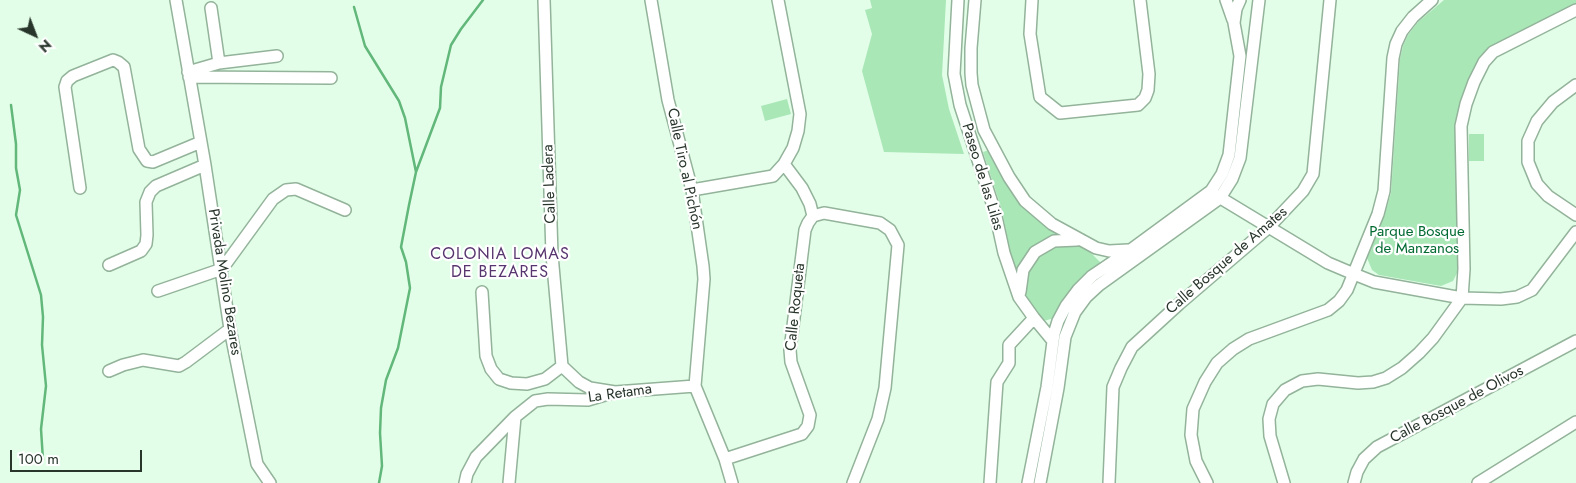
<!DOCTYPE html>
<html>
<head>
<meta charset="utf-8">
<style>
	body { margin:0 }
	#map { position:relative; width:1576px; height:483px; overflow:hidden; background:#e3fee8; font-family:Jost,sans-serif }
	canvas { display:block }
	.north { position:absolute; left:10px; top:10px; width:50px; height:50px; -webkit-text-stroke:4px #fff; paint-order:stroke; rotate:137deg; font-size:14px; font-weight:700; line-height:20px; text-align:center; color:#28352b }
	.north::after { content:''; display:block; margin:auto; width:18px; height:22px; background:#28352b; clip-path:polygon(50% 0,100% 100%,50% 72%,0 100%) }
	.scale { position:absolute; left:10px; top:450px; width:132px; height:22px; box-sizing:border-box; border:2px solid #28352b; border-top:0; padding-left:6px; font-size:15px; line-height:18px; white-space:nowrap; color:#28352b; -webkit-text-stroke:4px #fff; paint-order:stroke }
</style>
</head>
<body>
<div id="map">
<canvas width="1576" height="483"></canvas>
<div class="north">N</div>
<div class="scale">100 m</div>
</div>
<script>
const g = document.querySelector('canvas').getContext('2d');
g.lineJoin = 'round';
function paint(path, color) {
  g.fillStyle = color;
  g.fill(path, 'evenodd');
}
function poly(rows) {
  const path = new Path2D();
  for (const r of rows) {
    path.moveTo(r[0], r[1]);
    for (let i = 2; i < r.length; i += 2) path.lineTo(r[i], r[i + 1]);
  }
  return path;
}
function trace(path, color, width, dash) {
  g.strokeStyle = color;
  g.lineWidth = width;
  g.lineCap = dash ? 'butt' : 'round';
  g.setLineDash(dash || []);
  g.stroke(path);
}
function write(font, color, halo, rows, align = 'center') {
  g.font = font + ' Jost,sans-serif';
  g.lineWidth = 4.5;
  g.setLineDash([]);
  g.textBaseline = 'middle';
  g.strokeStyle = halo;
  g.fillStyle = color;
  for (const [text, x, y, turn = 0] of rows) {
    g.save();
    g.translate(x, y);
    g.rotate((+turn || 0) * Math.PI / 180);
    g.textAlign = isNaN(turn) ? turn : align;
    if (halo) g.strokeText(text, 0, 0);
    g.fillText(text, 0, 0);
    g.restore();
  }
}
paint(poly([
	[870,0,946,0,942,75,949,109,964,154,884,152,862,71,872,34,865,10,872,8],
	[1444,0,1576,0,1576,4,1496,45,1465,92,1459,269,1453,281,1441,286,1379,275,1372,270,1367,258,1384,217,1391,193,1400,59,1403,46,1408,35,1418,22],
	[787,99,791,114,765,121,761,106],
	[1469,134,1484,134,1484,161,1469,161],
	[989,150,1022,205,1040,221,1060,234,1054,236,1018,274,1010,251,1002,210,983,152],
	[1070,244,1086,248,1103,265,1054,318,1044,321,1025,297,1028,272,1039,256,1056,246]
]), '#a9e7b7');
trace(poly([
	[354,7,365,46,399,101,405,118,416,172],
	[11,105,16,144,16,168,20,190,16,215,41,295,43,317,42,345,46,386,41,429,43,460],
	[379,483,382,466,380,433,381,408,386,380,398,348,410,288,406,262,401,247,409,205,416,172,440,108,441,87,451,45,461,29,483,0]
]), '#62b77a', 2.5);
const minor = poly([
	[176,0,205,165,230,329,257,464,270,483],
	[544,0,552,255,562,366,579,382,590,388,615,392],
	[651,0,668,100,692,190,703,266,704,279,695,386,725,459,732,483],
	[958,0,954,74,960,105,995,212,1004,253,1019,297,1034,318,1053,341],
	[975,0,971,48,971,73,972,85,984,130,1009,177,1025,201,1052,224,1096,248,1109,251,1128,250],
	[1032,0,1030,34,1040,97,1060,113,1138,105,1145,98,1148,90,1149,74,1140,0],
	[1226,0,1233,20],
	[211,8,219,63],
	[188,72,219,63,277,56],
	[189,77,331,78],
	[1576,85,1553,102,1537,121,1528,141,1528,162,1537,184,1548,196,1576,215],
	[784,164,802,188,810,204,813,216],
	[80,188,65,87,67,81,73,76,113,60,118,62,124,67,139,149,147,161,153,162,201,142],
	[692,190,773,176,784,164,793,148,798,131,800,114,778,0],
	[1214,194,1328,263,1354,274,1374,282,1462,298,1501,299,1517,297,1532,290,1576,232],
	[813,216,824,213,880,223,890,230,898,245,885,388,878,419,853,483],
	[109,265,141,251,146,244,147,235,146,202,150,192,156,186,205,165],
	[158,291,222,269,273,199,286,190,296,189,345,210],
	[482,292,486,356,491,369,499,379,511,383,527,384,545,379,562,366],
	[1020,292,1023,270,1035,252,1054,241,1077,240],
	[109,371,123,365,143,360,179,366,186,362,230,329],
	[725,459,802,434,808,426,810,415,791,362,790,350,805,230,808,223,813,216],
	[465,483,467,474,476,457,515,417,535,401,548,399,588,400,615,392,695,386],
	[509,483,515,417],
	[990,483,997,382,1009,363,1009,345,1034,318],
	[1028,483,1047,387,1054,334,1058,321,1066,306,1078,290,1092,276,1132,249,1211,191,1222,174,1229,155,1240,56,1234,23,1236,9,1240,0],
	[1040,483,1058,388,1065,337,1075,312,1086,297,1099,285,1220,198,1232,179,1240,158,1259,0],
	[1109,483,1113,387,1121,368,1132,347,1179,304,1269,227,1303,191,1313,174,1330,0],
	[1207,483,1196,461,1191,435,1193,409,1205,382,1217,363,1233,349,1249,339,1328,310,1339,301,1347,290,1378,214,1384,191,1393,58,1396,44,1402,31,1413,17,1432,0],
	[1284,483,1270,436,1269,419,1273,404,1285,390,1302,381,1318,379,1358,383,1373,382,1386,378,1402,368,1419,353,1433,338,1462,298,1464,269,1461,126,1466,104,1474,82,1484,62,1493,52,1576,10],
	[1354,483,1357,472,1364,459,1377,447,1576,341],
	[1478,483,1576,422]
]);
trace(minor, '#93b39a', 14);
trace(minor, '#fff', 11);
write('15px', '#28352b', '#fff', [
	["Calle Tiro al Pichón",684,169,78],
	["Paseo de las Lilas",982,177,73],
	["Calle Ladera",550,184,-92],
	["Calle Bosque de Amates",1227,261,-41],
	["Privada Molino Bezares",224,282,81],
	["Calle Roqueta",796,307,-84],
	["La Retama",620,394,-8],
	["Calle Bosque de Olivos",1457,405,-28]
]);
write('15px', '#026a32', '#fff', [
	["Parque Bosque",1417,232],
	["de Manzanos",1417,249]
]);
g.letterSpacing = '1px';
write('16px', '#57356e', '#fff', [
	["COLONIA LOMAS",500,255],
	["DE BEZARES",500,273]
]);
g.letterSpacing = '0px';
</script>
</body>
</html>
